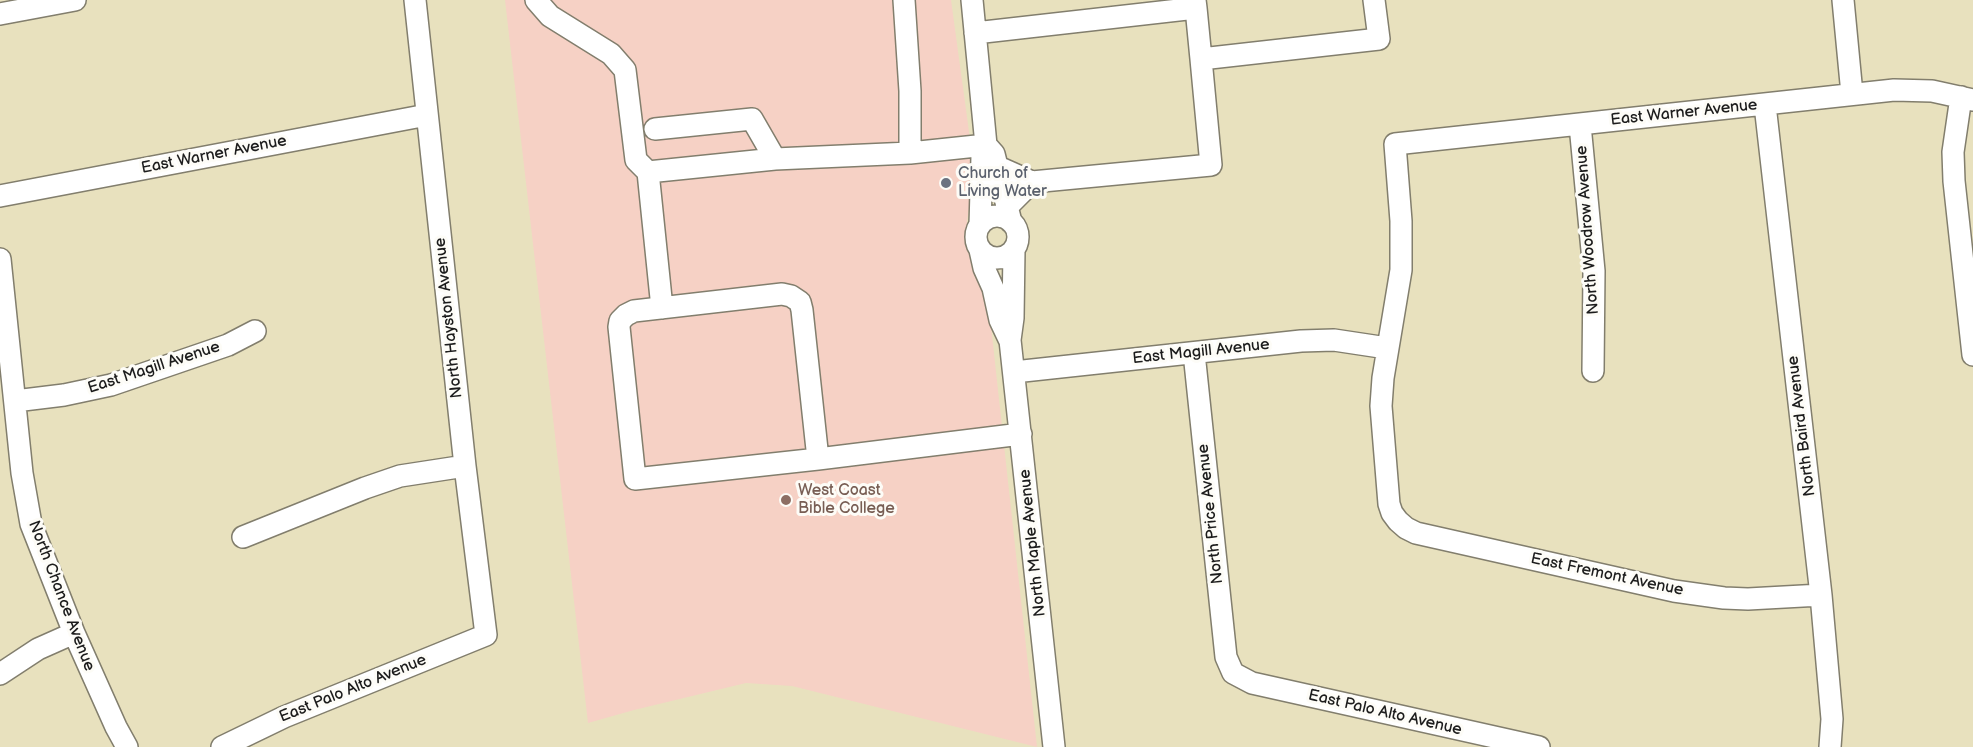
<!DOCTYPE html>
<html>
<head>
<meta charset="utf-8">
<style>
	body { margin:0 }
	canvas { display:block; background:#e8e1be }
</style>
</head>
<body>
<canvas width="1973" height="747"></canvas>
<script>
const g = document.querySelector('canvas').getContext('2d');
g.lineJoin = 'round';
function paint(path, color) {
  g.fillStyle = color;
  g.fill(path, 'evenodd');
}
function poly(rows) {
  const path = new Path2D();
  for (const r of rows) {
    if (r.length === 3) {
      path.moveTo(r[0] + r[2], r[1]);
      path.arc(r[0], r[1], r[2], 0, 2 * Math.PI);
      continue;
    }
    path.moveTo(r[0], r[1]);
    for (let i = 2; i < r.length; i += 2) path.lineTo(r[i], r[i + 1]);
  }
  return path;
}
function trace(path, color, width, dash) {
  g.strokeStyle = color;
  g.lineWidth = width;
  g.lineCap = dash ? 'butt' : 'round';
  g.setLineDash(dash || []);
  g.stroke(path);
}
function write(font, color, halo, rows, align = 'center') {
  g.font = font + ' "Balsamiq Sans",sans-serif';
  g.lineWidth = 6;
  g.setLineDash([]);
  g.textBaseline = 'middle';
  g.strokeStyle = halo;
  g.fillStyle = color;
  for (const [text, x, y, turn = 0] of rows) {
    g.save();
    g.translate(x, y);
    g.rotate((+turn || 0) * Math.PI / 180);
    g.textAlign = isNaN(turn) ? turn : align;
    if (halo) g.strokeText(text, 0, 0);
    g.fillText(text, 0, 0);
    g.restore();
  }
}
paint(poly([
	[505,0,951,0,973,161,973,184,967,221,968,244,972,264,985,297,990,317,1037,747,792,686,746,683,634,710,588,723]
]), '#f6d1c5');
const minor = poly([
	[536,0,550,16,611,54,625,70,636,160,648,172,662,308],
	[904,0,910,91,910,153],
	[972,0,986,145,982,156,980,225],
	[1843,0,1852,94],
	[1196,8,1201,59],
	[0,14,75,0],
	[975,33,1196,8,1195,0],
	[1961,97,1953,152,1954,181,1973,355],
	[1765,105,1821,595,1832,719,1830,747],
	[1580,125,1594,271,1593,371],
	[655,129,752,119,775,159],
	[986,145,994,154,1011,222],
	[996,166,1032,182,1007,207],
	[648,172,775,159,910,153,986,145],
	[1032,182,1211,165,1201,59,1379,39,1374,0],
	[0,196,427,115],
	[997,237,21],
	[980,250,984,268,993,288,1000,320,1009,339],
	[1014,250,1013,318,1010,340,1054,747],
	[0,259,22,473,31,524,74,633,116,727,127,747],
	[1194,353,1226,657,1233,673,1252,683,1539,747],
	[1014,372,1301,341,1334,340,1387,348],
	[15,401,64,395,111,385,228,345,255,331],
	[818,459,802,310,800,302,791,296,782,294,634,311,626,315,620,321,619,327,635,479,818,459,1021,434],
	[243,537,365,488,400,476,465,466],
	[1821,595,1748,599,1724,598,1674,591,1416,533,1406,528,1398,521,1392,513,1389,504,1381,406,1383,378,1401,270,1401,221,1395,144,1894,90,1932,91,1973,100],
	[0,674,38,649,74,633],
	[222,747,284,717,486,635,465,466,415,0]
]);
trace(minor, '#827e6d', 24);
trace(minor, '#fff', 21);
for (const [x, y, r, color] of [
	[946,183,6,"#6b7280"],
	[786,500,6,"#8d6e63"]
]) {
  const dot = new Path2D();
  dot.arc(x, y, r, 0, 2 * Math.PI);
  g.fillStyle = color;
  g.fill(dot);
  trace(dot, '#fdfcf7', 2);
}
write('16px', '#1c1c1c', '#fdfcf7', [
	["East Warner Avenue",1684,113,-6],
	["East Warner Avenue",214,155,-11],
	["North Woodrow Avenue",1588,230,-94],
	["North Hayston Avenue",449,318,-96],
	["East Magill Avenue",1201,352,-6],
	["East Magill Avenue",154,368,-18],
	["North Baird Avenue",1802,426,-97],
	["North Price Avenue",1211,514,-96],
	["North Maple Avenue",1033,543,-96],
	["East Fremont Avenue",1607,575,12],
	["North Chance Avenue",61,596,69],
	["East Palo Alto Avenue",353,689,-22],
	["East Palo Alto Avenue",1385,713,13]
]);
write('16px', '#5b616d', '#fdfcf7', [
	["Church of",958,174],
	["Living Water",958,192]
], 'left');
write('16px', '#785e54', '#fdfcf7', [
	["West Coast",798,491],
	["Bible College",798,509]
], 'left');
</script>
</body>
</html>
